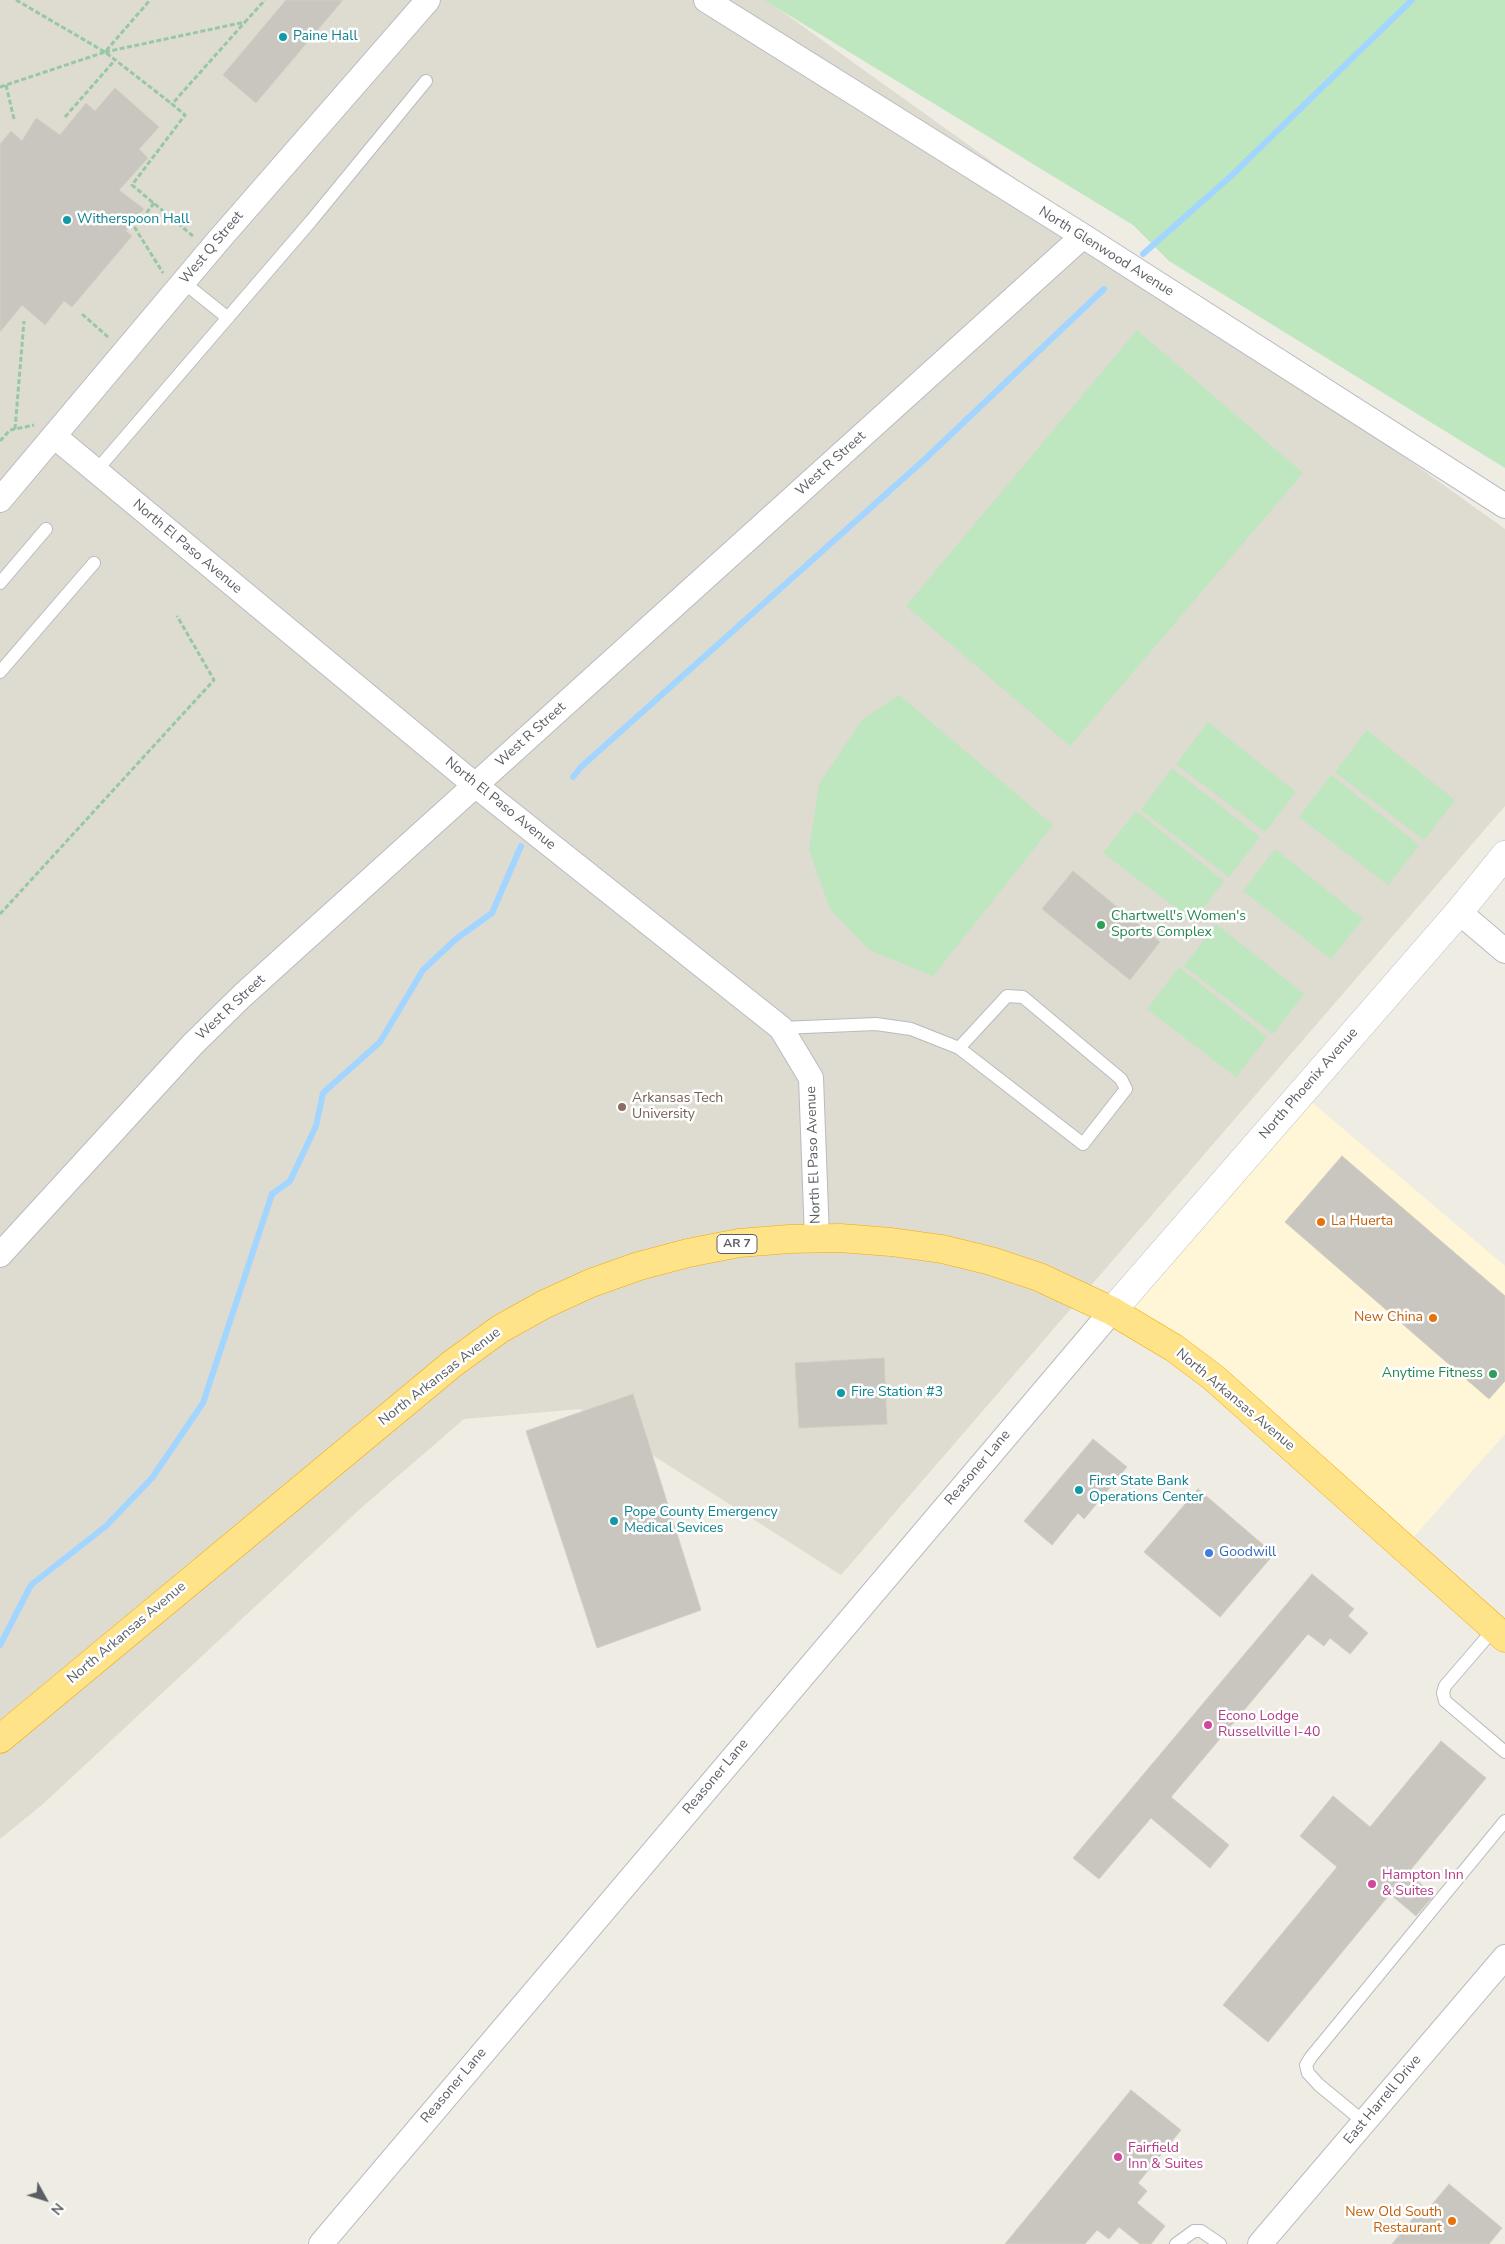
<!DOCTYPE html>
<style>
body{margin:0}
#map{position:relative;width:1505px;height:2244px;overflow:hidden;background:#eeece3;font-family:"Nunito Sans",sans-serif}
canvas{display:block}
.north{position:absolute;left:20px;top:2174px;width:50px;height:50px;-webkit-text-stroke:4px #fff;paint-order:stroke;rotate:129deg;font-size:14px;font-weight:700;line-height:20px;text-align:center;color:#5b5f64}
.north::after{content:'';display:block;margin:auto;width:18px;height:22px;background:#5b5f64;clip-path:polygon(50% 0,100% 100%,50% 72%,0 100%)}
</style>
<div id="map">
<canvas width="1505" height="2244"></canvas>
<div class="north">N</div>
</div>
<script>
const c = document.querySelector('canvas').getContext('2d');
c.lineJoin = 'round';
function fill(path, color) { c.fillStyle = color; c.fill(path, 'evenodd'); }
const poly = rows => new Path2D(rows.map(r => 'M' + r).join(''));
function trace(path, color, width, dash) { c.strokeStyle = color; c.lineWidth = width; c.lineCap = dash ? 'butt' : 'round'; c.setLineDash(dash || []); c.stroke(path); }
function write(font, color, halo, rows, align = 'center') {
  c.font = font + ' "Nunito Sans",sans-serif'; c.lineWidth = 5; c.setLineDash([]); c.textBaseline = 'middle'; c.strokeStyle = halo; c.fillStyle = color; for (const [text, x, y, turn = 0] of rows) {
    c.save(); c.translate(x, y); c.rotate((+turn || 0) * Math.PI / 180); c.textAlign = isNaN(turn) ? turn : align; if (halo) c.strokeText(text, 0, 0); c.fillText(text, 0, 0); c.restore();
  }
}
fill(poly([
 [1301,1093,1505,1266,1505,1434,1404,1548,1112,1311]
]), '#fff6d8');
fill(poly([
 [0,0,766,0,1505,529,1505,806,841,1575,580,1409,464,1419,361,1508,43,1804,0,1839]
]), '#dedbd1');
fill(poly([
 [764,0,1505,0,1505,468,1169,261,1133,225],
 [1137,330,1303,473,1070,746,906,606],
 [899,695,1053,825,933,976,869,950,830,909,809,850,819,784,862,720],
 [1208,722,1296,792,1265,832,1176,764],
 [1367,730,1455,800,1424,840,1335,772],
 [1172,768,1260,837,1229,877,1141,810],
 [1331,775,1419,845,1388,885,1299,817],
 [1136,811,1224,881,1193,921,1103,853],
 [1275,849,1363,919,1331,959,1243,891],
 [1216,924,1304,994,1273,1034,1184,966],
 [1179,967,1267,1037,1236,1077,1147,1009]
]), '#bee7bf');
trace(poly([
 [1143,254,1231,176,1412,0],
 [573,777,581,767,924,460,1104,289],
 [0,1645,31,1585,106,1526,152,1478,203,1403,272,1194,290,1181,316,1126,323,1093,380,1042,423,970,456,939,492,913,521,846]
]), '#a2d5ff', 6);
const building = poly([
 [286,0,343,0,256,103,223,75,286,0],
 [115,88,159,127,139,149,148,158,119,190,144,209,126,231,132,236,72,307,64,301,45,325,22,305,0,332,0,144,11,131,22,141,36,118,60,135,86,103,95,111,115,88],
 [1073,871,1160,942,1130,980,1042,909,1073,871],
 [1342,1156,1505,1296,1505,1381,1489,1399,1285,1222,1342,1156],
 [884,1358,887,1424,799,1428,795,1363,884,1358],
 [633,1394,701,1610,597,1648,526,1431,633,1394],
 [1093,1439,1127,1467,1084,1519,1078,1513,1052,1545,1024,1521,1093,1439],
 [1198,1489,1274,1554,1220,1617,1144,1552,1198,1489],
 [1312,1574,1354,1609,1348,1616,1368,1633,1350,1654,1330,1638,1324,1646,1308,1634,1171,1797,1229,1845,1210,1868,1151,1818,1099,1879,1073,1858,1312,1574],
 [1441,1741,1486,1778,1408,1873,1434,1895,1416,1916,1390,1894,1268,2042,1223,2005,1337,1867,1300,1836,1333,1796,1370,1827,1441,1741],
 [1131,2090,1181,2130,1138,2183,1147,2191,1137,2203,1165,2226,1151,2244,1140,2244,1119,2227,1109,2239,1097,2230,1085,2244,1005,2244,1131,2090],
 [1449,2184,1502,2228,1489,2244,1392,2244,1420,2210,1425,2213,1449,2184]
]);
fill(building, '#c9c6c0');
trace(building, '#d3cec1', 1);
const lane = poly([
 [183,282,228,318],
 [96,471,311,221,426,81],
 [0,583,46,529],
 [0,672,94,563],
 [781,1028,876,1024,911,1029,959,1048,1083,1144,1126,1089,1121,1079,1023,997,1007,996,959,1048],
 [1494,1629,1445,1686,1443,1693,1445,1701,1505,1752],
 [1364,2122,1319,2085,1308,2073,1306,2065,1311,2057,1505,1821],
 [1176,2244,1194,2231,1201,2231,1220,2244]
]);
const street = poly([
 [706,0,1083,236,1505,506],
 [54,436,475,785,781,1028,811,1078,817,1238],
 [0,500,217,242,428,0],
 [1459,912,1505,951],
 [0,1255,193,1044,243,995,1083,236],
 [321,2244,1112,1311],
 [1260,2244,1505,1957]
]);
const secondary = poly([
 [1112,1311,1459,912,1505,855]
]);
const highway = poly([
 [0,1739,452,1364,500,1329,545,1304,591,1283,639,1266,688,1253,739,1243,789,1239,840,1238,891,1242,942,1249,991,1261,1039,1277,1112,1311,1174,1348,1214,1378,1505,1638]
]);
trace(lane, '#b8bbc0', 14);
trace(street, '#b8bbc0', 26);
trace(secondary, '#b9bcc2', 29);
trace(highway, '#f1aa00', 29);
trace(poly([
 [16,0,105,52,172,104],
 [105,52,245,22,265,0],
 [6,85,14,119],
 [0,87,105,52,150,0],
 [65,117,115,60],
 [154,203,135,228,163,273],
 [193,236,132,185,185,115,172,104,245,22],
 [82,314,108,337],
 [15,429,24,321],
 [0,441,10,430,34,425],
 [0,914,214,680,177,616]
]), '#97c8a6', 3, [5, 2.5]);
trace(lane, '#fff', 12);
trace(street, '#fff', 24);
trace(secondary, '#fff', 28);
trace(highway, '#ffe389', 28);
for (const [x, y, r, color] of [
 [283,37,5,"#0f9aa8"],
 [67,220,5,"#0f9aa8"],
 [1101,925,5,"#2e9e5b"],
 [622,1107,5,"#8d6e63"],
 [1321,1222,5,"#e8710a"],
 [1433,1318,5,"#e8710a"],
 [1493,1374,5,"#2e9e5b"],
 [841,1393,5,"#0f9aa8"],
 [1079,1490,5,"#0f9aa8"],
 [614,1521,5,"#0f9aa8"],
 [1209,1553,5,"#3f7fe0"],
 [1208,1725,5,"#d1479c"],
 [1372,1884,5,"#d1479c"],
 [1118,2157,5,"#d1479c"],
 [1452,2221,5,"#e8710a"]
]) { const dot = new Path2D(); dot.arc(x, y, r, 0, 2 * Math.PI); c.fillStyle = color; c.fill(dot); trace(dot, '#fff', 2); }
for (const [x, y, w] of [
 [737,1244,40]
]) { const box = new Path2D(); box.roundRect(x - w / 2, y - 9.5, w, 19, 4); c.fillStyle = '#fff'; c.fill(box); trace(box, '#5b5f64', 1); }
write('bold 12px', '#5b5f64', null, [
 ["AR 7",737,1244]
]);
write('14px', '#0d838f', '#fff', [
 ["Paine Hall",293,37],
 ["Witherspoon Hall",77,220],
 ["Fire Station #3",851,1393],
 ["First State Bank",1089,1482],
 ["Operations Center",1089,1498],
 ["Pope County Emergency",624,1513],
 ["Medical Sevices",624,1529]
], 'left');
write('14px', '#5b5f64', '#fff', [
 ["West Q Street",212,248,-50],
 ["North Glenwood Avenue",1106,252,32],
 ["West R Street",831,464,-42],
 ["North El Paso Avenue",187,547,40],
 ["West R Street",531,735,-42],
 ["North El Paso Avenue",500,804,39],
 ["West R Street",231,1008,-43],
 ["North Phoenix Avenue",1309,1084,-49],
 ["North El Paso Avenue",814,1155,-92],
 ["North Arkansas Avenue",440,1377,-38],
 ["North Arkansas Avenue",1235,1400,40],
 ["Reasoner Lane",978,1468,-50],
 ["North Arkansas Avenue",127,1633,-40],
 ["Reasoner Lane",716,1777,-50],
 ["Reasoner Lane",454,2086,-50],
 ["East Harrell Drive",1383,2100,-50]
]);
write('14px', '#27864d', '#fff', [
 ["Chartwell's Women's",1111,917],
 ["Sports Complex",1111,933],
 ["Anytime Fitness",1483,1374,"right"]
], 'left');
write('14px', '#785e54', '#fff', [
 ["Arkansas Tech",632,1099],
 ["University",632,1115]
], 'left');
write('14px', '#c56008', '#fff', [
 ["La Huerta",1331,1222,"left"],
 ["New China",1423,1318],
 ["New Old South",1442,2213],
 ["Restaurant",1442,2229]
], 'right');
write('14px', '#366cbe', '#fff', [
 ["Goodwill",1219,1553]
], 'left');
write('14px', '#b23c85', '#fff', [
 ["Econo Lodge",1218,1717],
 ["Russellville I-40",1218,1733],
 ["Hampton Inn",1382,1876],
 ["& Suites",1382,1892],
 ["Fairfield",1128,2149],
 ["Inn & Suites",1128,2165]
], 'left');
</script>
